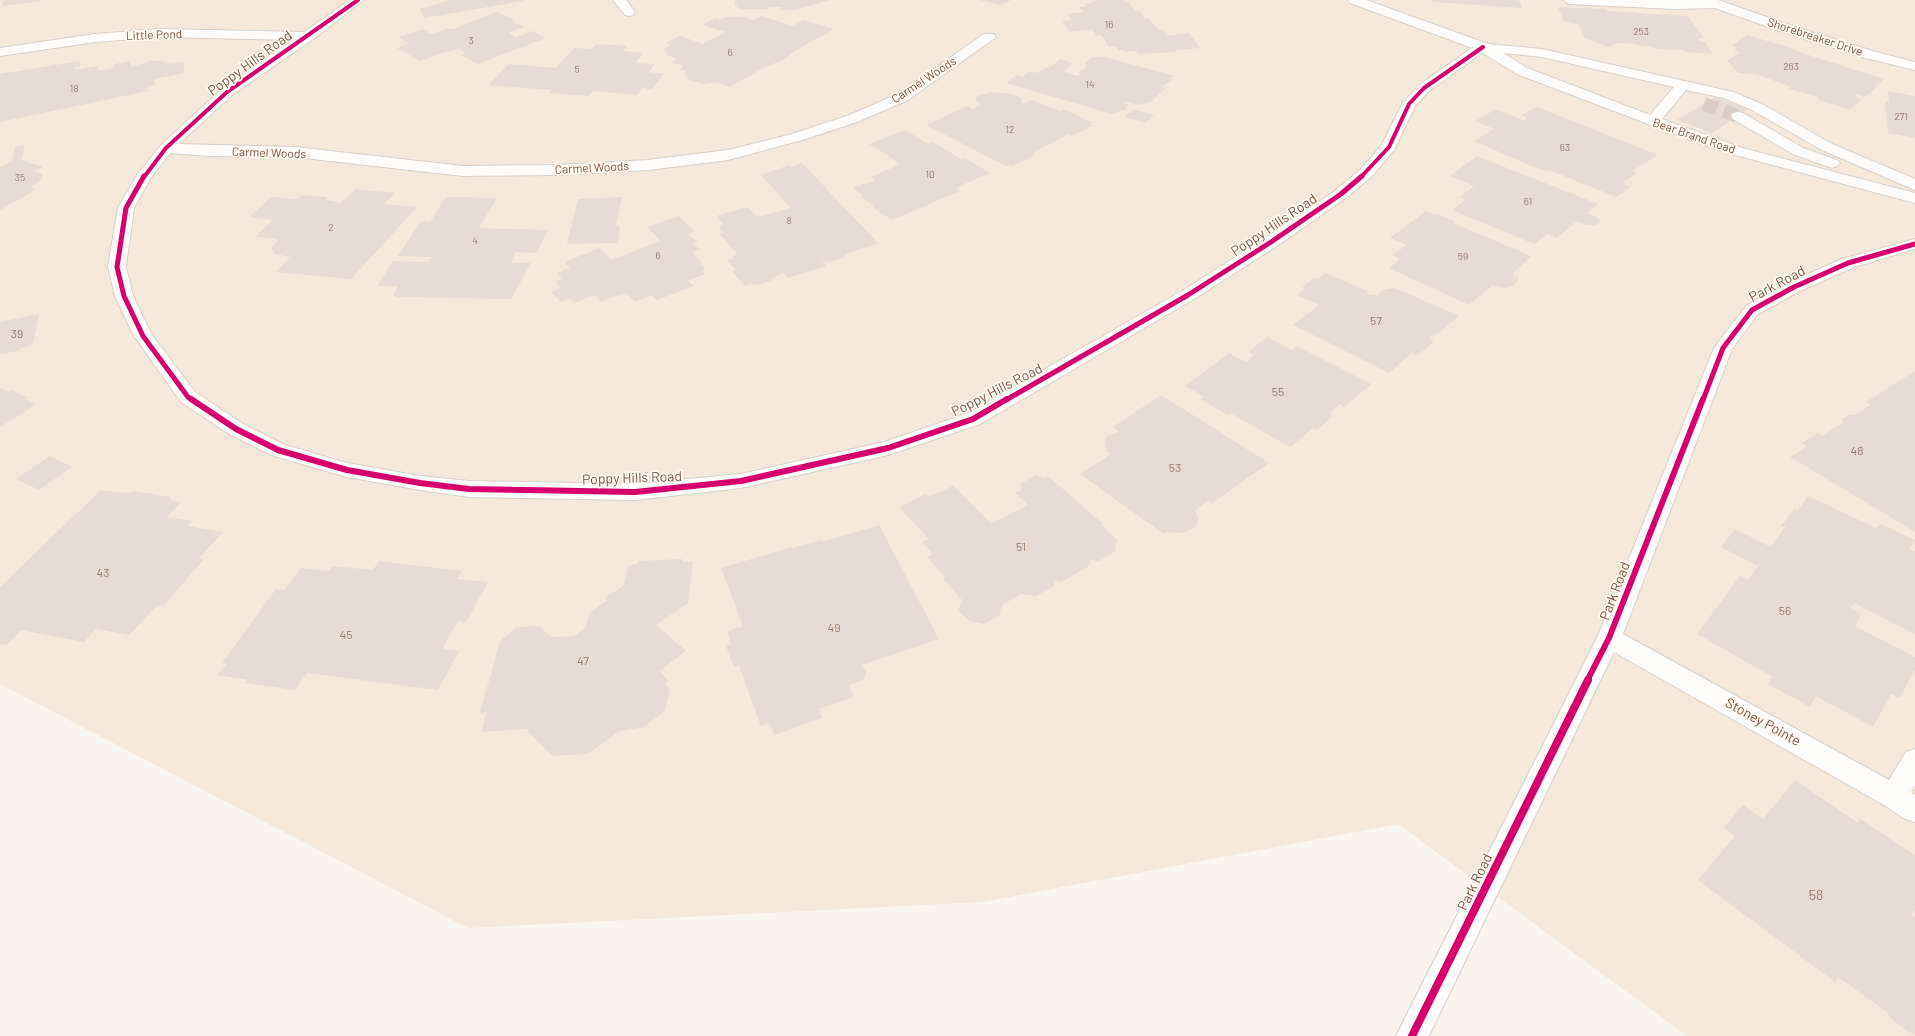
<!DOCTYPE html>
<style>
body{margin:0}
canvas{display:block;background:#f9f4ee}
</style>
<canvas width="1915" height="1036"></canvas>
<script>
const c = document.querySelector('canvas').getContext('2d');
c.lineJoin = 'round';
function fill(path, color) { c.fillStyle = color; c.fill(path, 'evenodd'); }
const poly = rows => new Path2D(rows.map(r => 'M' + r).join(''));
function trace(path, color, width, dash) { c.strokeStyle = color; c.lineWidth = width; c.lineCap = dash ? 'butt' : 'round'; c.setLineDash(dash || []); c.stroke(path); }
function write(font, color, halo, rows, align = 'center') {
  c.font = font + ' Barlow,sans-serif'; c.lineWidth = 3.5; c.setLineDash([]); c.textBaseline = 'middle'; c.strokeStyle = halo; c.fillStyle = color; for (const [text, x, y, turn = 0] of rows) {
    c.save(); c.translate(x, y); c.rotate((+turn || 0) * Math.PI / 180); c.textAlign = isNaN(turn) ? turn : align; if (halo) c.strokeText(text, 0, 0); c.fillText(text, 0, 0); c.restore();
  }
}
fill(poly([
 [0,0,1915,0,1915,1036,1687,1036,1398,824,983,902,468,928,0,684]
]), '#f4e8dc');
fill(poly([
 [5,0,41,0,41,1,2,6],
 [448,0,523,0,523,1,424,18,420,8,440,4,439,3,449,1],
 [735,0,829,0,796,10,780,10,782,7,768,7,767,9,742,9,738,8,734,3,736,1],
 [979,0,1011,0,1001,5],
 [1099,0,1123,0,1126,3,1129,3,1135,10,1142,13,1145,19,1149,19,1157,28,1164,31,1165,36,1189,33,1200,48,1175,50,1176,52,1138,54,1136,51,1125,52,1123,50,1119,51,1115,46,1109,47,1101,35,1097,36,1092,29,1070,32,1062,21,1072,20,1067,14,1083,12,1079,7,1087,6,1085,4,1094,3,1092,1],
 [1431,0,1519,0,1522,8,1432,2],
 [1558,7,1606,9,1607,11,1688,16,1704,38,1698,38,1700,41,1705,42,1713,54,1684,52,1683,50,1655,49,1654,47,1637,45,1636,44,1618,43,1608,47,1585,38,1578,24,1564,21],
 [497,12,516,21,514,22,524,27,508,33,516,37,532,31,546,38,478,64,461,55,466,53,460,49,445,52,420,61,397,48,409,44,398,37,422,29,431,34,446,29,453,29],
 [762,16,792,26,804,20,834,29,795,51,783,60,765,67,730,87,717,82,704,84,688,80,685,74,686,71,679,69,684,66,672,62,678,59,667,55,665,48,671,45,666,43,680,36,703,44,725,32,702,25,715,18,719,20,726,17,743,17,754,20],
 [1747,35,1798,50,1796,51,1884,79,1874,87,1877,87,1865,97,1858,94,1854,97,1862,99,1849,110,1818,99,1819,97,1788,89,1791,87,1756,74,1739,73,1727,61,1741,52,1734,50,1737,48,1731,46],
 [597,44,627,46,623,51,643,53,635,63,655,64,649,72,664,74,652,89,642,88,637,95,594,91,589,96,549,93,552,90,489,85,509,64,556,68,574,48,593,49],
 [1092,57,1105,57,1174,76,1171,78,1172,80,1161,87,1166,88,1152,101,1139,105,1126,102,1124,103,1128,104,1126,109,1112,114,1006,83,1017,75,1023,77,1030,71,1037,73,1046,67,1049,68,1060,59,1073,63,1063,72,1078,76,1081,74,1078,73,1087,66,1085,63],
 [80,61,80,66,75,67,75,70,98,66,99,71,115,68,115,64,130,61,131,67,150,61,163,61,168,64,183,62,185,73,154,79,155,85,147,86,148,91,0,122,0,74],
 [1888,91,1915,96,1915,138,1888,133,1885,101,1889,102],
 [991,92,1012,94,1022,98,1021,102,1024,104,1032,100,1060,111,1064,109,1093,123,1089,124,1092,126,1072,136,1069,134,1032,153,1035,155,1012,166,1009,165,1006,166,926,125,967,106,973,109,982,105,976,101,977,96],
 [1715,97,1748,109,1712,133,1677,120],
 [1537,107,1658,155,1632,171,1637,173,1622,183,1631,187,1616,197,1549,170,1547,171,1529,165,1474,141,1494,129,1475,121,1496,109,1523,120,1527,118,1521,115],
 [1134,109,1154,115,1145,123,1124,117],
 [905,130,928,144,933,142,961,159,965,158,990,173,955,188,960,191,892,220,872,207,874,206,861,197,864,196,853,188,875,180,870,177,901,164,869,144],
 [25,145,21,160,43,167,33,172,43,174,39,182,30,187,37,189,0,210,0,167,12,161,15,147],
 [1477,156,1598,204,1587,213,1596,217,1600,221,1595,225,1587,225,1577,221,1557,238,1547,234,1534,244,1452,210,1466,200,1459,197,1474,186,1450,176],
 [802,163,878,243,845,254,844,258,830,262,822,261,826,266,787,278,784,273,773,277,771,281,758,285,752,284,745,286,732,271,736,270,727,260,734,258,732,256,737,254,720,234,724,233,719,227,724,225,716,216,748,207,758,217,791,208,761,175,789,165,791,167],
 [355,189,395,193,384,204,417,207,351,279,275,272,290,257,275,254,271,248,279,239,255,237,273,220,249,217,271,197,297,199,302,195,328,197,326,200,341,203],
 [446,197,497,198,479,228,548,230,536,253,516,252,511,263,531,263,511,299,397,297,393,295,399,286,377,286,393,261,428,262,431,257,398,256,421,221,430,222],
 [622,197,616,226,620,226,617,243,567,244,578,199],
 [1426,211,1436,215,1437,214,1454,221,1453,223,1531,256,1513,273,1515,274,1513,275,1519,278,1515,284,1506,288,1493,285,1469,305,1389,268,1400,259,1392,255,1407,245,1390,238],
 [678,216,695,231,688,234,697,242,693,244,700,249,692,252,702,263,700,264,705,269,701,271,705,274,688,281,694,286,657,300,652,295,635,302,626,292,601,302,595,295,574,303,570,298,561,302,551,292,561,288,555,281,562,279,557,273,570,268,564,262,600,248,611,260,661,241,647,227],
 [1326,273,1367,291,1368,295,1378,295,1383,290,1395,288,1459,316,1438,334,1435,333,1429,338,1434,341,1417,356,1411,353,1389,373,1293,325,1319,305,1297,295,1305,288,1302,287,1314,278,1318,279],
 [39,314,33,345,21,348,20,351,0,354,0,322],
 [1267,337,1292,350,1297,346,1371,384,1344,407,1340,404,1329,414,1333,416,1317,430,1313,428,1290,447,1230,413,1228,415,1201,400,1204,397,1185,386,1229,353,1246,362,1254,355,1248,352],
 [1915,371,1915,532,1790,457,1807,446,1802,443,1818,433,1822,436,1844,422,1842,419,1849,415,1854,415,1871,405,1866,402],
 [0,388,8,392,11,390,29,398,26,399,37,404,0,427],
 [1161,395,1269,463,1212,503,1208,501,1195,510,1198,516,1198,522,1195,527,1183,533,1166,532,1164,534,1080,474,1111,454,1106,450,1105,440,1108,436,1120,432,1113,427],
 [50,456,72,467,39,490,16,479],
 [1036,475,1045,478,1048,476,1103,524,1101,525,1118,541,1115,543,1116,551,1099,561,1091,560,1089,566,1061,582,1054,580,1054,586,1036,596,1021,594,1002,605,999,616,984,624,969,621,958,610,962,600,943,579,945,577,927,557,933,554,922,542,929,539,899,507,926,494,928,497,953,486,991,524,1028,505,1015,493,1021,490,1020,484],
 [101,490,124,493,125,492,132,493,134,491,171,497,170,499,180,503,167,517,192,521,187,526,223,532,199,558,204,559,163,606,157,605,129,635,96,629,84,642,21,630,6,645,0,644,0,587],
 [1808,496,1876,528,1880,524,1915,540,1910,549,1915,551,1915,634,1854,603,1850,608,1861,614,1855,626,1915,657,1915,670,1899,698,1891,694,1873,727,1816,696,1810,707,1768,684,1773,677,1697,634,1740,576,1748,580,1758,566,1721,547,1735,529,1771,547,1785,527,1781,526,1794,509,1798,510],
 [879,525,939,639,862,665,866,672,865,678,861,681,849,685,854,697,819,709,822,718,774,735,770,723,761,726,739,666,734,667,726,646,731,644,727,631,743,626,721,568,792,547,792,548,821,540,822,542],
 [682,559,682,562,693,562,688,603,656,625,686,651,659,671,669,681,665,684,670,689,665,711,644,727,620,731,587,754,553,756,526,729,481,732,487,712,480,713,500,641,517,627,539,626,551,637,574,636,586,628,589,613,608,600,605,598,624,585,628,565,638,564,638,561],
 [379,561,462,571,457,579,488,582,466,622,458,621,442,649,459,651,438,690,307,673,295,690,245,683,248,680,217,675,227,663,222,663,276,589,284,590,301,568,329,571,333,566,373,570],
 [1795,780,1858,823,1860,819,1915,855,1915,909,1911,915,1915,917,1915,1034,1910,1033,1890,1018,1888,1013,1838,977,1835,982,1698,880,1735,836,1724,828,1743,805,1763,819]
]), '#e6dcd5');
trace(poly([
 [1704,104,1738,116]
]), '#dacdc5', 14, [14, 7]);
const street = poly([
 [350,0,364,0,313,39,232,95,179,144,295,147,463,166,557,165,648,160,728,150,792,134,847,116,898,94,984,34,994,34,996,37,908,100,857,122,802,140,728,160,648,170,557,175,463,176,295,157,210,156,170,153,150,179,134,208,126,267,133,296,152,335,195,392,243,424,285,445,347,463,420,476,469,481,635,484,741,474,884,442,966,414,1182,291,1265,238,1335,191,1361,169,1382,145,1402,104,1419,85,1478,44,1483,43,1488,44,1490,47,1429,91,1415,106,1394,150,1373,175,1347,197,1277,246,1194,299,980,424,888,455,741,488,635,500,469,497,420,490,347,477,271,455,229,434,181,402,134,336,115,296,108,267,118,208,137,175,161,145,222,89,293,40,159,37,95,42,0,56,0,48,95,34,159,29,304,32,350,0],
 [613,0,626,0,635,12,633,15,629,16,625,15,613,0],
 [1563,0,1718,0,1798,28,1876,52,1915,62,1915,70,1866,58,1788,34,1715,8,1675,9,1569,4,1563,0],
 [1915,239,1915,249,1854,267,1800,291,1758,314,1732,349,1623,634,1889,780,1906,752,1915,749,1915,785,1911,792,1915,795,1915,822,1905,819,1884,805,1614,652,1429,1036,1396,1036,1597,638,1714,348,1746,306,1788,283,1842,259,1915,239]
]);
const secondary = poly([
 [1348,0,1366,0,1488,44,1542,49,1733,92,1762,104,1832,144,1915,179,1915,190,1822,150,1752,110,1724,98,1686,90,1662,119,1742,148,1915,193,1915,203,1732,154,1693,141,1517,74,1478,50,1350,3,1348,0],
 [1503,53,1542,57,1674,87,1650,115,1527,68,1503,53],
 [1738,112,1743,113,1803,148,1837,160,1840,163,1837,166,1832,168,1793,154,1733,119,1731,116,1733,113,1738,112]
]);
trace(street, '#d9d0ca', 2);
trace(secondary, '#dad1cb', 2);
fill(street, '#fefdfc');
fill(secondary, '#fefdfc');
trace(poly([
 [144,177,166,148,227,92,358,0],
 [1361,177,1389,147,1409,104,1424,88,1483,47]
]), '#d6006c', 4);
trace(poly([
 [144,176,126,208,117,267,124,296,143,336,188,397,193,400],
 [1006,400,1188,295,1271,242,1341,194,1362,176],
 [1703,400,1723,348,1752,310,1794,287,1848,263,1915,244]
]), '#d6006c', 5);
trace(poly([
 [191,399,236,429,278,450,347,470,420,483,469,489,635,492,741,481,888,448,973,419,1007,399],
 [1587,681,1609,638,1703,399]
]), '#d6006c', 6);
trace(poly([
 [1412,1036,1588,680]
]), '#d6006c', 8);
write('10px', '#997b6e', null, [
 ["16",1109,25],
 ["253",1641,32],
 ["3",471,41],
 ["6",730,53],
 ["263",1791,67],
 ["5",577,70],
 ["14",1090,85],
 ["18",74,89],
 ["271",1901,117],
 ["12",1010,130],
 ["63",1565,148],
 ["10",930,175],
 ["35",20,178],
 ["61",1528,202],
 ["8",789,221],
 ["2",331,228],
 ["4",475,241],
 ["6",658,256],
 ["59",1463,257]
]);
write('12px', '#7d5849', '#fff9f1', [
 ["Little Pond",154,35,-2],
 ["Shorebreaker Drive",1815,37,18],
 ["Carmel Woods",924,80,-33],
 ["Bear Brand Road",1694,136,19],
 ["Carmel Woods",269,153,2],
 ["Carmel Woods",592,168,-3]
]);
write('12px', '#997b6e', null, [
 ["57",1376,321],
 ["39",17,334],
 ["55",1278,392],
 ["48",1857,451],
 ["53",1175,468],
 ["51",1021,547],
 ["43",103,573],
 ["56",1785,611],
 ["49",834,628],
 ["45",346,635],
 ["47",583,661]
]);
write('14px', '#7d5849', '#fff9f1', [
 ["Poppy Hills Road",250,63,-36],
 ["Poppy Hills Road",1274,225,-34],
 ["Park Road",1777,284,-28],
 ["Poppy Hills Road",997,390,-27],
 ["Poppy Hills Road",632,478,-2],
 ["Park Road",1615,591,-69],
 ["Stoney Pointe",1763,722,29],
 ["Park Road",1475,882,-64]
]);
write('14px', '#997b6e', null, [
 ["58",1816,895]
]);
</script>
